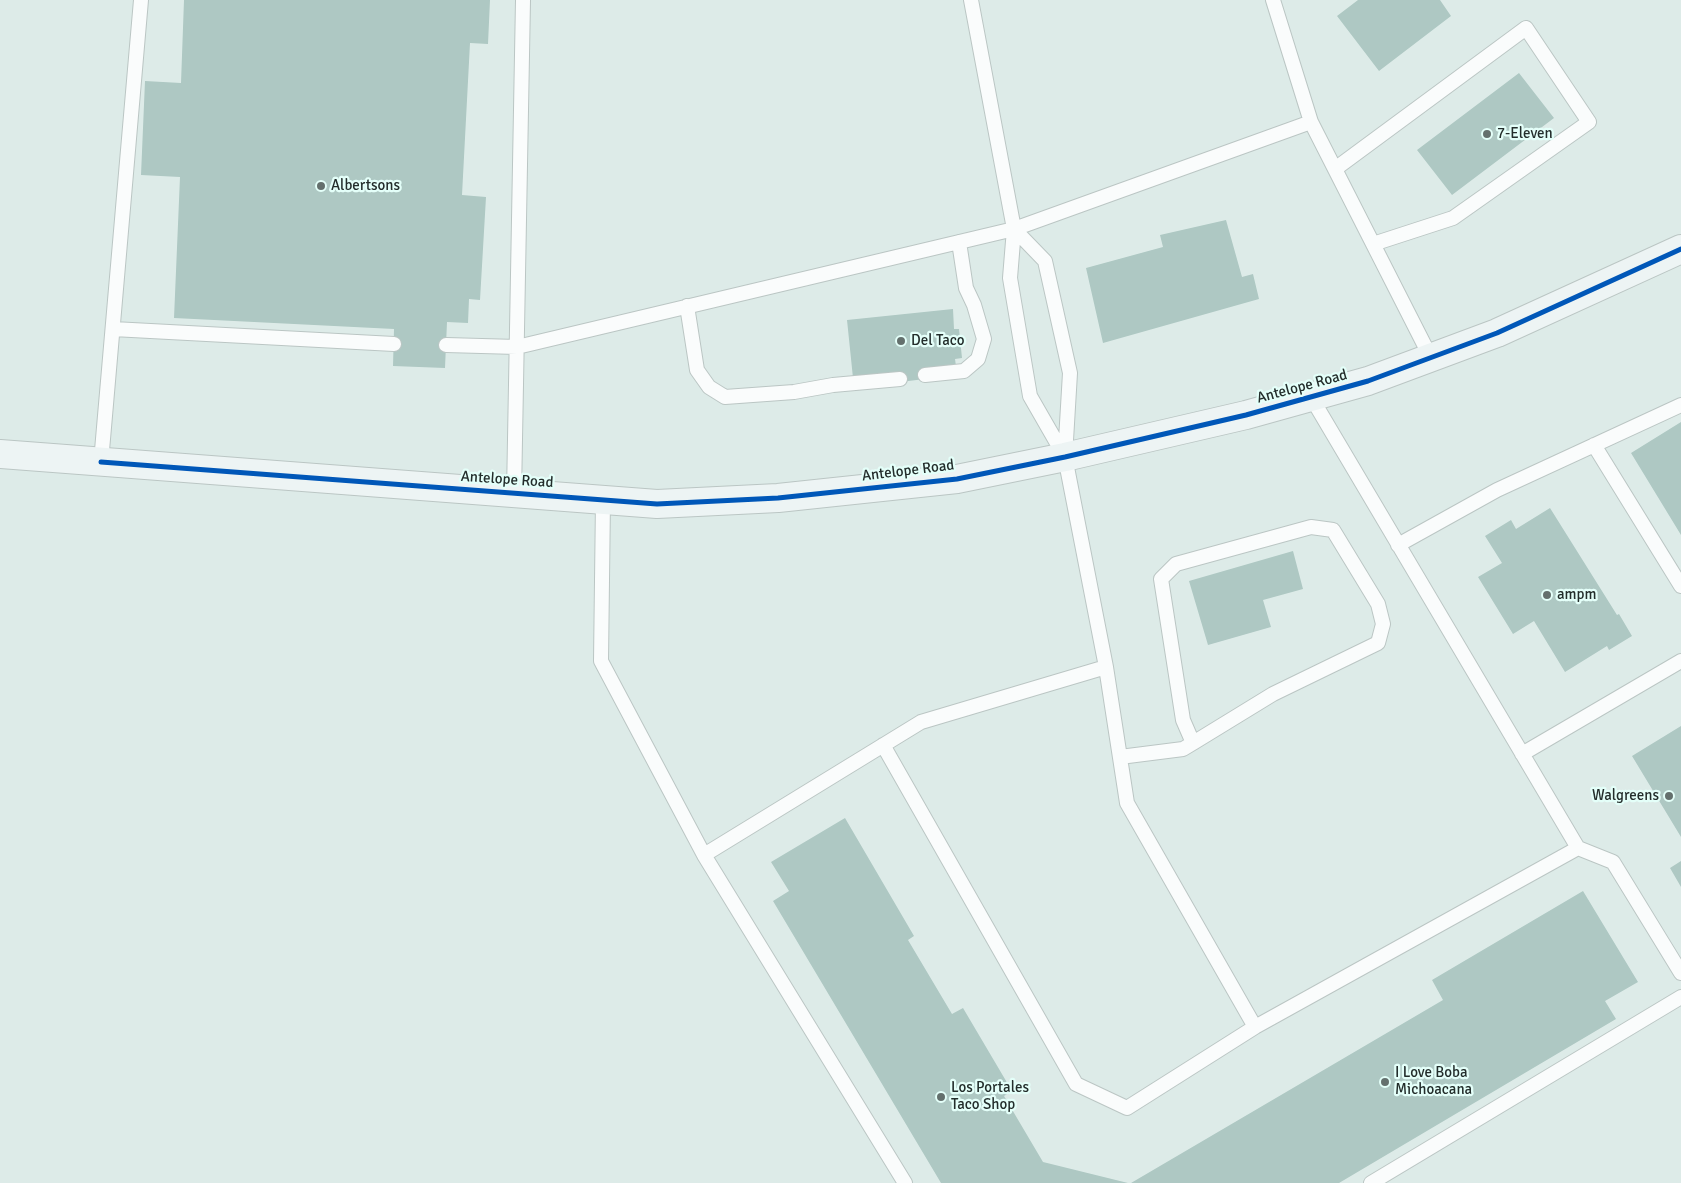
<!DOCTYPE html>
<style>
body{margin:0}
canvas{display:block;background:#ddebe8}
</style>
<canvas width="1681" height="1183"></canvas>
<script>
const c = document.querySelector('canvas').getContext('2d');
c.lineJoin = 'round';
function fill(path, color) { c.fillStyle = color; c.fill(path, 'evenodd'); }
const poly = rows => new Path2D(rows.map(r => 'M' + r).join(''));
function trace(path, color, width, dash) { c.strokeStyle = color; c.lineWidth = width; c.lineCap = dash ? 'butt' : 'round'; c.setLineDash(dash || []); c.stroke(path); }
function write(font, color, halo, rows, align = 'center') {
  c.font = font + ' Signika,sans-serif'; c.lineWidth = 4.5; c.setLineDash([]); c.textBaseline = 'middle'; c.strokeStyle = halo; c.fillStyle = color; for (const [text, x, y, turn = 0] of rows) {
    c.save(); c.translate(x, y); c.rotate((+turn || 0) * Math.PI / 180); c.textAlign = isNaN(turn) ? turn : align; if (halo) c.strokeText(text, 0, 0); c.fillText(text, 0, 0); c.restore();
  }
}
fill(poly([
 [184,0,490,0,488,44,470,43,462,195,486,197,480,300,469,299,468,323,447,322,445,368,393,366,394,329,174,318,180,177,141,175,145,81,181,83],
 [1358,0,1440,0,1451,16,1379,71,1337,16],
 [1519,73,1554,118,1452,195,1417,150],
 [1226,220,1242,277,1253,274,1259,299,1103,343,1086,268,1163,247,1160,235],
 [953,309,954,329,959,329,962,358,955,359,956,366,925,379,900,382,853,378,847,320],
 [1681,422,1681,535,1631,453],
 [1550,508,1617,615,1619,614,1632,636,1609,650,1607,646,1565,672,1534,621,1513,634,1478,577,1502,563,1485,536,1511,520,1516,529],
 [1293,551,1303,589,1263,600,1271,627,1208,645,1189,581],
 [1681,726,1681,837,1632,756],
 [845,818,914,936,908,940,952,1014,963,1008,1012,1091,1004,1096,1043,1162,1128,1183,941,1183,773,901,789,891,771,862],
 [1681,861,1681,887,1670,868],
 [1583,891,1638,982,1605,1001,1616,1019,1339,1183,1131,1183,1443,1000,1432,980]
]), '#aec8c3');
const lane = poly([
 [971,0,1014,229,1010,278,1030,396,1065,457],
 [1273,0,1311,122,1431,358],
 [1335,169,1526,28,1589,122,1453,218,1373,244],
 [1014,229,1045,261,1070,373,1065,457,1106,667,1127,803,1255,1027,1578,848,1311,397],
 [687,306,697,370,709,387,725,397,794,392,833,385,900,379],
 [113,329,394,344],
 [446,345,517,347,1014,229,1311,122],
 [925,375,964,371,978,359,984,339,974,305,966,288,959,242],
 [1594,445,1681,586],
 [101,462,141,0],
 [514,494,523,0],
 [603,500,601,661,704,855],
 [1398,545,1497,490,1681,405],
 [883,745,1076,1084,1127,1108,1255,1027],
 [1522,754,1681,661],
 [1120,757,1183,749,1193,743,1273,694,1378,643,1383,624,1378,604,1333,530,1311,527,1176,564,1161,579,1183,720,1193,743],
 [1578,848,1613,862,1681,973],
 [905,1183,704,855,921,722,1106,667],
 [1371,1183,1681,997]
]);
const secondary = poly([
 [0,454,657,504,778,498,957,479,1065,457,1246,415,1368,381,1497,333,1681,249]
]);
trace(lane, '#bbc6c4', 16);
trace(secondary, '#bbc6c4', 30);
trace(lane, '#fafcfc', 14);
trace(secondary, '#edf4f4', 28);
trace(poly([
 [101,462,657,504,778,498,957,479,1065,457,1246,415,1368,381,1497,333,1681,249]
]), '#0057b8', 5);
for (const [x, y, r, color] of [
 [1487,134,5,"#64706d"],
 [321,186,5,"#64706d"],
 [901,341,5,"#64706d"],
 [1547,595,5,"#64706d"],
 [1669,796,5,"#64706d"],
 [1385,1082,5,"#64706d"],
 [941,1097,5,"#64706d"]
]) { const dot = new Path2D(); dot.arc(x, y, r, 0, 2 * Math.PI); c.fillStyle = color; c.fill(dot); trace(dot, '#e4fff9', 2); }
write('15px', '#232d2b', '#e4fff9', [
 ["7-Eleven",1497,134],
 ["Albertsons",331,186],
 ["Del Taco",911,341],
 ["ampm",1557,595],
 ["Walgreens",1659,796,"right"],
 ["I Love Boba",1395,1073],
 ["Michoacana",1395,1090],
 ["Los Portales",951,1088],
 ["Taco Shop",951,1105]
], 'left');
write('15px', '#232d2b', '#e4fff9', [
 ["Antelope Road",1302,387,-15],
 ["Antelope Road",908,471,-7],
 ["Antelope Road",507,480,4]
]);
</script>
